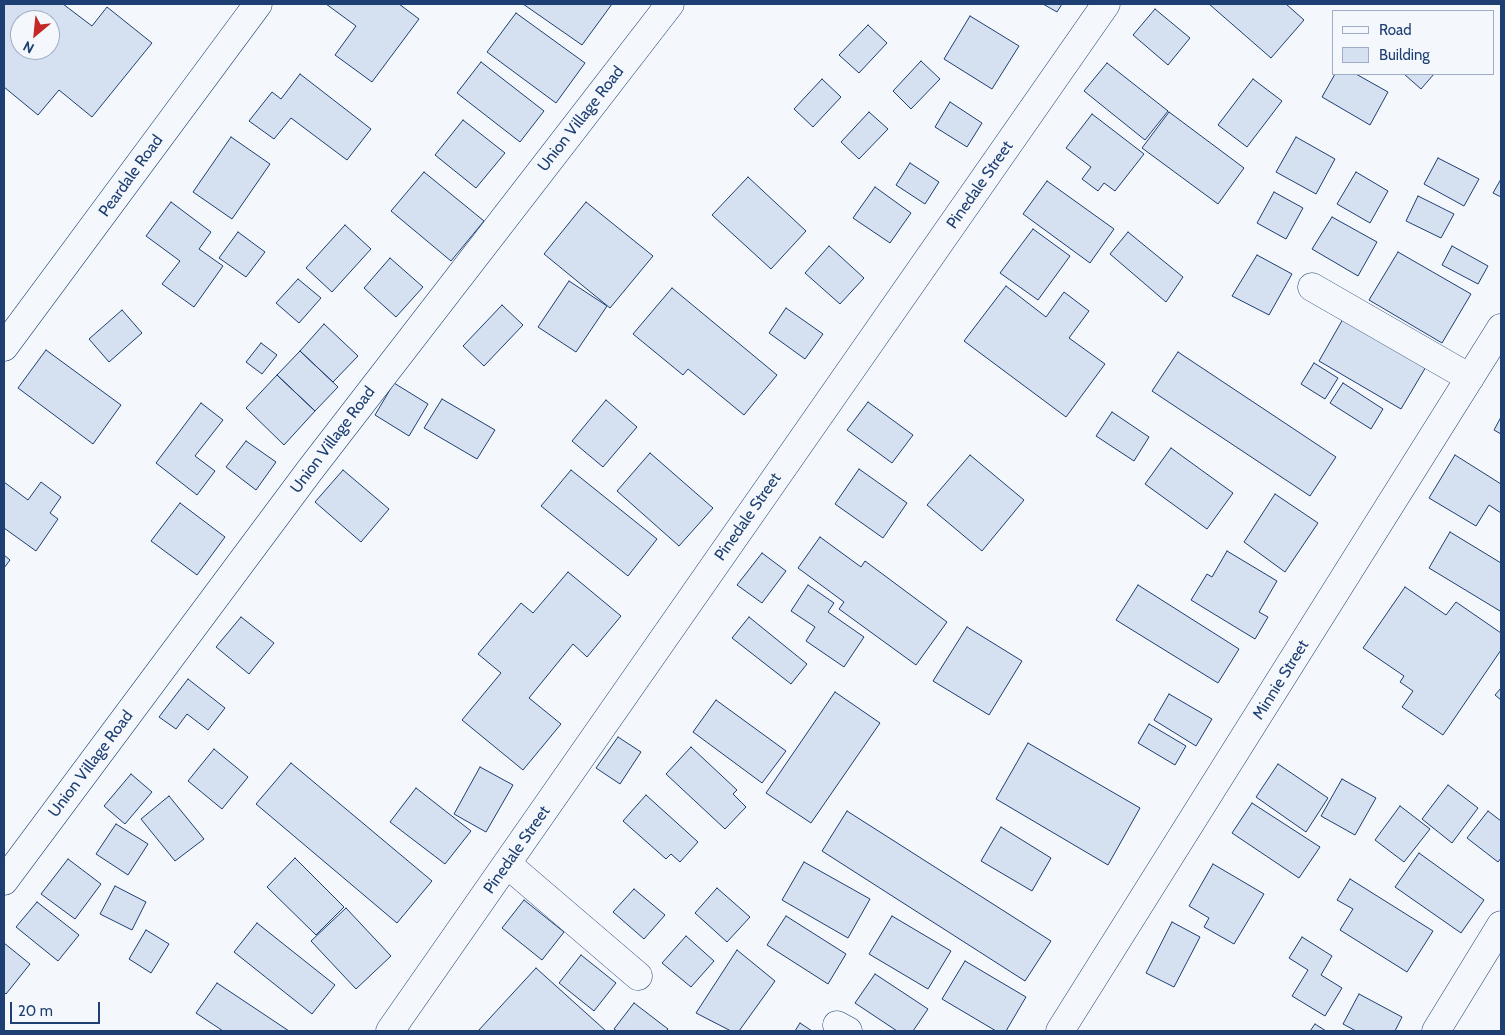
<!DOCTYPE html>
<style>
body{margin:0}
#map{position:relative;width:1505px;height:1035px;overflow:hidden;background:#f4f7fb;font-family:Cabin,sans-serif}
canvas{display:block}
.frame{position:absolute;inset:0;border:5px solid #1d3f73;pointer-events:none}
.legend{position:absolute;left:1332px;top:10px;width:162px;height:65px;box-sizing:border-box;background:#f4f7fb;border:1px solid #9eadc5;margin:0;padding:6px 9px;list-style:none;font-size:15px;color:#1d3f73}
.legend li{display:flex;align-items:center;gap:10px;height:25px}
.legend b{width:25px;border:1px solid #9eadc5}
.north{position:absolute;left:10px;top:10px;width:50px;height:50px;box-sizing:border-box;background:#f4f7fb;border:1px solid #9eadc5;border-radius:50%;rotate:208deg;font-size:14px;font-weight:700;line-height:20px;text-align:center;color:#1d3f73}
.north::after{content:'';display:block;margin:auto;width:18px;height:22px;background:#c62828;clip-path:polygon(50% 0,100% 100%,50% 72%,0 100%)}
.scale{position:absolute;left:10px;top:1002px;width:90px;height:22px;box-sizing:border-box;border:2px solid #1d3f73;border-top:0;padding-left:6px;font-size:15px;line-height:18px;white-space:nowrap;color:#1d3f73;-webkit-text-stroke:4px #f4f7fb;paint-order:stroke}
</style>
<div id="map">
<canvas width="1505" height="1035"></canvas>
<div class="frame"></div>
<ul class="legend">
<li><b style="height:6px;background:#f4f7fb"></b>Road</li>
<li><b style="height:14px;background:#d5e0f0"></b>Building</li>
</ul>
<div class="north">N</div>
<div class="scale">20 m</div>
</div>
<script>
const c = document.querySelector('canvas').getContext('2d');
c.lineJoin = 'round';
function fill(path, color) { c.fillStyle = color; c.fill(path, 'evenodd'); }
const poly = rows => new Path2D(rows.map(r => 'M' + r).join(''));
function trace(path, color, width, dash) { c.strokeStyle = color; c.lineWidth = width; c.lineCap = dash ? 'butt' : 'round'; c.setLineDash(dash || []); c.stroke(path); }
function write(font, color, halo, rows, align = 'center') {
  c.font = font + ' Cabin,sans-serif'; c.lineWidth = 4; c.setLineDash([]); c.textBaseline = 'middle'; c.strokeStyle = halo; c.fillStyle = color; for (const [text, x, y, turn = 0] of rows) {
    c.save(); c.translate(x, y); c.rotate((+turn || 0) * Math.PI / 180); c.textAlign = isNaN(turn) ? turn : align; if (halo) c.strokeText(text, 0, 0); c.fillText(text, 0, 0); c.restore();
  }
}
const building = poly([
 [4,4,63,4,92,26,107,7,152,43,92,117,59,90,38,115,4,87,4,4],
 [20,20,50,20,50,50,20,50,20,20],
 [326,4,399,4,419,19,372,82,335,55,356,26,326,4],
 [523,4,612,4,582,45,523,4],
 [1043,4,1062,4,1057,12,1043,4],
 [1209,4,1286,4,1304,20,1271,58,1209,4],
 [1155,9,1190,38,1168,65,1133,35,1155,9],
 [516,13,585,63,556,103,487,52,516,13],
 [970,16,1019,46,992,89,944,59,970,16],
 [868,25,887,43,859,73,839,55,868,25],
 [921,61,940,79,911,109,893,91,921,61],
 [481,62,544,111,520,142,457,93,481,62],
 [1107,63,1168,111,1145,140,1084,91,1107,63],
 [300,74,371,129,347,160,291,118,274,139,249,121,272,92,281,99,300,74],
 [1335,74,1356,74,1388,92,1370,125,1322,97,1335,74],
 [1404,74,1434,74,1421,89,1404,74],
 [822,79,841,97,813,127,794,109,822,79],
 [1253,79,1282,101,1247,147,1218,125,1253,79],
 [950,102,982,123,967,147,935,127,950,102],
 [869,112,888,129,859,159,841,142,869,112],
 [1169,112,1244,168,1218,204,1142,148,1169,112],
 [1092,114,1144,154,1115,191,1104,183,1098,191,1082,179,1091,167,1066,148,1092,114],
 [463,120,505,153,476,188,435,155,463,120],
 [231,137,270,164,232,219,193,192,231,137],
 [1296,137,1335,159,1316,194,1276,172,1296,137],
 [1438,158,1479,179,1464,206,1424,184,1438,158],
 [910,163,939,182,925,204,896,185,910,163],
 [424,172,484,221,451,261,391,211,424,172],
 [1356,172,1388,191,1370,223,1337,204,1356,172],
 [748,177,806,231,771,269,712,215,748,177],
 [1501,179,1501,197,1493,193,1501,179],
 [1047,181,1114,229,1090,263,1023,214,1047,181],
 [875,187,911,213,890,243,853,218,875,187],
 [1274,192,1303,208,1286,239,1257,223,1274,192],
 [1418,196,1454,214,1441,238,1406,221,1418,196],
 [171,202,211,232,199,249,223,266,194,307,162,284,180,261,146,236,171,202],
 [586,202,653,256,610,308,544,254,586,202],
 [1332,217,1377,242,1358,276,1312,249,1332,217],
 [345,225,371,249,332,292,306,268,345,225],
 [1033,229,1070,256,1038,300,1000,273,1033,229],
 [238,232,265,252,246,277,219,258,238,232],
 [1128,232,1183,277,1166,302,1110,254,1128,232],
 [829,246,864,278,840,304,805,273,829,246],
 [1452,246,1488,266,1478,284,1442,265,1452,246],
 [1398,252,1471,294,1442,343,1369,300,1398,252],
 [1257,255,1292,274,1269,315,1232,296,1257,255],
 [390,258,423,287,396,317,364,288,390,258],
 [298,279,321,298,299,323,276,303,298,279],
 [569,281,607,306,576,352,538,327,569,281],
 [1006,286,1046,317,1064,292,1089,311,1069,338,1105,364,1066,417,964,341,1006,286],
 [672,288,777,375,744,415,688,369,683,375,633,334,672,288],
 [502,305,523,325,484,366,463,346,502,305],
 [786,308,823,334,805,359,769,333,786,308],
 [122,310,142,333,109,362,89,339,122,310],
 [1347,312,1430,360,1401,409,1319,361,1347,312],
 [324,324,358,356,333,382,300,351,324,324],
 [261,343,277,355,262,374,246,362,261,343],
 [46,350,121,405,93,444,18,388,46,350],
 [300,351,338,387,315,411,277,375,300,351],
 [1178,352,1336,457,1310,496,1152,391,1178,352],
 [1314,363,1338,378,1325,399,1301,384,1314,363],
 [277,375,315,411,284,445,246,408,277,375],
 [394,383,428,404,409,436,375,415,394,383],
 [1343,383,1383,409,1371,429,1330,403,1343,383],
 [442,399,495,430,477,459,424,428,442,399],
 [606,400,637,427,603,467,572,441,606,400],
 [868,402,913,435,892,463,847,430,868,402],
 [201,403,223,420,195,456,215,471,197,495,156,463,201,403],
 [1112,412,1149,437,1134,461,1096,436,1112,412],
 [1501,417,1501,434,1494,430,1501,417],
 [246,441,276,462,256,490,226,467,246,441],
 [1171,448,1233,493,1207,529,1145,484,1171,448],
 [650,453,713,508,679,546,617,491,650,453],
 [970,455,1024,500,982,551,927,505,970,455],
 [1455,455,1501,484,1501,513,1489,505,1476,526,1429,498,1455,455],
 [859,469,907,503,883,538,835,504,859,469],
 [343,470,389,509,361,542,315,502,343,470],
 [571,470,657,539,628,576,541,506,571,470],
 [4,482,28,500,41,482,61,497,50,513,58,519,36,551,4,528,4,482],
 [1275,494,1318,523,1285,572,1244,542,1275,494],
 [180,503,225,537,197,575,151,541,180,503],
 [1450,532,1501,563,1501,609,1500,611,1429,568,1450,532],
 [820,537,861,567,865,561,947,622,916,665,839,609,844,602,798,568,820,537],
 [1227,551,1277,581,1259,612,1268,617,1255,639,1191,600,1207,574,1212,577,1227,551],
 [762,553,786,571,762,603,737,585,762,553],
 [4,555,10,560,4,568,4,555],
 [568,572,621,616,587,657,573,644,529,698,561,724,523,770,462,720,501,673,478,654,521,603,533,613,568,572],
 [808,585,834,603,828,612,864,637,844,667,806,641,815,627,791,611,808,585],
 [1138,585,1239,649,1218,683,1116,620,1138,585],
 [1405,587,1446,615,1456,602,1501,633,1501,650,1443,735,1402,707,1413,691,1400,682,1404,676,1363,648,1405,587],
 [241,617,274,643,249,674,216,647,241,617],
 [749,617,807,664,791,684,732,638,749,617],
 [967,627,1022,661,989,715,933,681,967,627],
 [188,679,225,708,208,730,187,714,176,729,159,717,188,679],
 [1501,688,1501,700,1495,695,1501,688],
 [835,692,880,723,811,823,766,793,835,692],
 [1169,694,1212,719,1196,746,1154,720,1169,694],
 [716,700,786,751,762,783,693,732,716,700],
 [1149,724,1186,746,1175,765,1138,743,1149,724],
 [618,737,641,752,620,784,596,768,618,737],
 [1028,743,1140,808,1108,865,996,799,1028,743],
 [691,747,737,790,733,794,746,807,725,829,666,774,691,747],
 [214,749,248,777,222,809,188,781,214,749],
 [291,763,432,881,397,923,256,804,291,763],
 [1278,764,1328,798,1306,832,1256,797,1278,764],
 [480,767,513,785,486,832,454,814,480,767],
 [131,774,152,792,125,824,104,806,131,774],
 [1342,779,1376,798,1355,835,1321,816,1342,779],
 [1448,785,1478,808,1452,843,1422,819,1448,785],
 [416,788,471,831,445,864,390,822,416,788],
 [646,795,698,842,680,862,671,854,666,859,623,821,646,795],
 [169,796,204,839,175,861,141,819,169,796],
 [1252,803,1320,847,1299,878,1232,833,1252,803],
 [1400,806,1430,829,1404,862,1375,840,1400,806],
 [847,811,1051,941,1025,981,822,851,847,811],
 [1488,811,1501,821,1501,858,1498,862,1467,838,1488,811],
 [116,824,148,844,128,875,96,854,116,824],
 [1001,827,1051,858,1032,891,981,861,1001,827],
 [1419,853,1484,900,1461,933,1395,887,1419,853],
 [295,858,344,907,316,935,267,887,295,858],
 [68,859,101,884,75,919,41,894,68,859],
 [804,862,870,899,848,938,782,900,804,862],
 [1213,864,1264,894,1234,944,1204,927,1209,918,1189,906,1213,864],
 [1350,879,1433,931,1407,972,1340,930,1353,909,1337,900,1350,879],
 [115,886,146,902,132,930,100,914,115,886],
 [717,888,750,917,727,942,695,913,717,888],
 [634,889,665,915,644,939,613,912,634,889],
 [524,900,564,932,542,960,502,928,524,900],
 [37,902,79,935,58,961,16,927,37,902],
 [346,908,391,956,356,989,311,941,346,908],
 [786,916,846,954,828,984,767,945,786,916],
 [892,916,951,951,928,989,869,954,892,916],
 [1172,922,1200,937,1174,987,1146,973,1172,922],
 [257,923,335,985,312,1014,234,952,257,923],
 [146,930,169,944,151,973,129,959,146,930],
 [686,936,714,961,691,987,662,963,686,936],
 [1302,937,1332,956,1321,975,1342,988,1325,1016,1292,996,1308,970,1289,958,1302,937],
 [4,943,30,964,6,994,4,992,4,943],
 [737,950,775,981,739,1031,731,1031,696,1013,737,950],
 [581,955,616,983,594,1011,559,983,581,955],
 [965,961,1026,997,1006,1031,996,1031,942,999,965,961],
 [536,968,606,1031,478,1031,536,968],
 [875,974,928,1009,913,1031,897,1031,855,1003,875,974],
 [217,983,289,1031,223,1031,196,1013,217,983],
 [1359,994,1402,1017,1395,1031,1356,1031,1343,1024,1359,994],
 [634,1003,668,1029,666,1031,617,1031,614,1029,634,1003],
 [800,1023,812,1031,795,1031,800,1023],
 [1315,1024,1326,1031,1310,1031,1315,1024]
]);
fill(building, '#d5e0f0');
trace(building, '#1d3f73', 1);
const minor = poly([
 [1312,287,1470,378],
 [4,347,258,4],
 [507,864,638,976],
 [4,881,310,470,670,4],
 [837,1025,848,1031],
 [390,1031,1106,4],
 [1060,1031,1501,328],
 [1436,1031,1501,925]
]);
trace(minor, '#1d3f73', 29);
trace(minor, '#f4f7fb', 28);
write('16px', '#1d3f73', '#f4f7fb', [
 ["Union Village Road",581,119,-52],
 ["Peardale Road",131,176,-54],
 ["Pinedale Street",980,185,-55],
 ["Union Village Road",333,440,-53],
 ["Pinedale Street",748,517,-55],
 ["Minnie Street",1281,680,-58],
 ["Union Village Road",91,764,-53],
 ["Pinedale Street",517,850,-55]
]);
</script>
